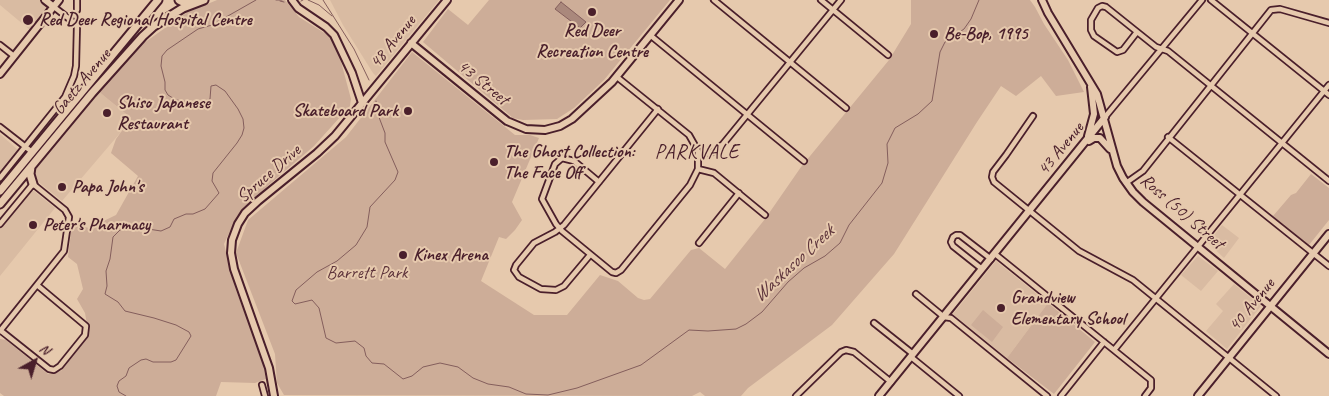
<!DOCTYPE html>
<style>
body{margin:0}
#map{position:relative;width:1329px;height:396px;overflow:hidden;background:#e6c9ad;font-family:Caveat,sans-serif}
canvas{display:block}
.north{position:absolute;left:10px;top:336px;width:50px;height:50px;-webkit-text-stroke:4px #e6c9ad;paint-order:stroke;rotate:39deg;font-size:14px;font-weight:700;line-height:20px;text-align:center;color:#4a1f2b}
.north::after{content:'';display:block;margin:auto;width:18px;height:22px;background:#4a1f2b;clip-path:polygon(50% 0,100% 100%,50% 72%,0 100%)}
</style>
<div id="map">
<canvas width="1329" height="396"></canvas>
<div class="north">N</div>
</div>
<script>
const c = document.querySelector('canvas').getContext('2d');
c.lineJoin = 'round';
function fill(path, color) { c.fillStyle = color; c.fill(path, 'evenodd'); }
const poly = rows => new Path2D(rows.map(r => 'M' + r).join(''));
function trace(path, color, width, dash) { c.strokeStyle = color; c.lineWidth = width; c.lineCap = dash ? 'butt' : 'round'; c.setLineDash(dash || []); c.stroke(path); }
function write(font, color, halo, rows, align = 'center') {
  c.font = font + ' Caveat,sans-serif'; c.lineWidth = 4; c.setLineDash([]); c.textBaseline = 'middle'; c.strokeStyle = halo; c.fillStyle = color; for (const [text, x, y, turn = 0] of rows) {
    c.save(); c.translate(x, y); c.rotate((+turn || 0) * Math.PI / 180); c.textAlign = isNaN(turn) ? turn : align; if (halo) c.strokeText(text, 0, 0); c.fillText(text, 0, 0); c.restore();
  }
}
fill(poly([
 [0,0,55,0,30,30,0,5],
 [330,0,439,0,376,76,373,73,343,25],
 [98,91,132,119,62,201,36,180,34,177,34,169],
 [0,134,18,150,0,175],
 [31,191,34,191,55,208,0,276,0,228],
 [1222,225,1239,238,1224,258,1208,243],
 [1198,256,1218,271,1201,291,1181,275],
 [996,261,1048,303,1007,358,953,314],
 [1234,284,1261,306,1227,349,1206,331,1223,311,1216,304]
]), '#d9bba2');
fill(poly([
 [217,0,285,0,299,17,326,34,336,43,351,99,350,106,314,146,271,183,237,216,224,244,236,290,261,356,266,379,255,383,221,382,216,396,4,396,0,393,0,339,6,340,48,374,61,371,85,340,88,330,85,313,77,299,83,289,77,264,68,257,72,224,89,228,116,215,138,176,111,153,116,139,131,118,98,91,137,48,186,13],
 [489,0,670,0,604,80,574,108,557,119,523,120,513,118,423,42,448,9,468,25],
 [911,0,1030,0,1035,7,1044,24,1068,60,1084,92,1056,96,1041,76,1016,96,1001,86,977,122,894,254,832,325,748,388,741,396,705,396,700,392,692,396,284,395,277,383,275,354,236,253,248,220,346,137,412,52,515,135,530,135,539,138,512,202,522,220,515,230,506,239,499,237,481,281,534,315,567,315,600,275,618,281,638,298,644,300,650,299,691,250,699,248,725,269,765,219,801,167,889,60,911,24],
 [1311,174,1329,188,1329,220,1309,245,1273,216,1291,195,1296,193],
 [1048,303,1095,342,1054,394,1007,358],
 [983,310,1003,327,992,342,971,325]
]), '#cdad98');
const water = poly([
 [561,2,586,22,580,28,555,9,561,2]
]);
fill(water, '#aa887c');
trace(water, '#845e5c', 1);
trace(poly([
 [276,0,282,0],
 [308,0,319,5,332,16],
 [323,0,354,49,369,80],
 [280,1,284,2],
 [301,1,303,0],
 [376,101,377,112,385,133,385,142,398,172,395,180,370,207,367,227,356,245,337,261,317,272,296,290,292,301,295,304,312,300,319,308,326,338,336,343,355,341,364,348,366,356,372,363,384,364,403,379,412,376,423,367,440,363,458,367,473,378,488,384,509,387,526,394,548,395,577,388,641,365,689,330,708,331,736,329,746,324,762,312,788,282,804,268,825,256,840,243,849,225,882,183,888,163,887,144,895,128,918,114,932,101,940,52,945,42,964,29,971,19,979,0],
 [126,396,119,392,117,386,119,381,126,376,129,368,141,360,146,359,153,362,171,362,176,360,191,336,189,332,176,325,154,318,125,311,118,302,105,294,107,286,106,271,110,259,113,237,120,230,129,226,161,231,170,227,174,219,186,214,193,214,205,209,219,193,212,181,213,173,237,143,242,135,244,128,243,119,238,109,225,91,216,85,211,86,210,99,202,104,176,100,168,95,165,90,165,82,161,66,162,56,167,50,198,29,212,25,256,0]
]), '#845e5c', 1);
const street = poly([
 [714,0,846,108],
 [821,0,888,55],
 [1211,0,1329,95],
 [77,10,77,0],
 [1137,32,1123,50,1117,52,1094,36,1091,30,1091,20,1098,8,1102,6,1106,7,1156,47,1168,51,1329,181],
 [650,35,804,161],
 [0,45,14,56],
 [617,77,689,135,698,151,698,169,714,173,765,215],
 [1033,116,1006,155,993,172,992,177,994,182,1079,251,1133,280,1276,396],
 [1105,117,1202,0],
 [0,127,32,152],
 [1168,137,1329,266],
 [699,155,713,152,723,144,841,0],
 [0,178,65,97,74,76,76,66,77,25,54,7],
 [599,182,574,161,562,158,555,164,542,199,556,224,562,231,612,272,616,273,621,270,690,185,698,169],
 [1126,183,1143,171,1271,10,1280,9,1329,23],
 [0,224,33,184,65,210,69,217,64,251,0,331],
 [699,243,739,193],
 [995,254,1151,380,1151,388,1145,396],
 [590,255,564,286,556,290,541,289,519,277,514,270,516,265,534,243,555,232,564,225,658,109],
 [982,269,953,246,951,242,953,237,956,235,960,235,991,259],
 [916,294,944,317,951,318,1047,396],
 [874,323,913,354],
 [0,330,49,369,54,370,60,366,85,335,86,326,37,285],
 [1114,350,1329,85],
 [911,357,959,396],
 [262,385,265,396],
 [796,396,841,352,846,350,854,352,891,382],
 [1061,396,1104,342]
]);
const secondary = poly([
 [45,0,54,7],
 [292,0,298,8,326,27,334,35,352,73,362,103],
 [1042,0,1048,13,1097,94,1117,166,1123,178,1133,192,1143,202,1329,354],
 [411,43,507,121,526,129,545,130,560,126,572,119,612,82,679,0],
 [0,74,59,0],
 [1088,136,1094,114,1091,87],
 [1089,141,1094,138,1100,138,1110,149],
 [274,396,269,368,234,269,231,253,232,240,238,224,245,213,258,201,317,153,335,136,447,0],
 [879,396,1105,117],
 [1198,396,1329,234]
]);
const primary = poly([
 [179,0,183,2,193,1],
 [31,167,30,174,33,184],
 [0,191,158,0],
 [0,204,92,93,143,36,154,26,183,8,204,0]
]);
trace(street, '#4a1f2b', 8);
trace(secondary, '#4a1f2b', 10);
trace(primary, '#4a1f2b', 11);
trace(street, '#e6c9ad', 4.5);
trace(secondary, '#e6c9ad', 6);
trace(primary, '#e6c9ad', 7);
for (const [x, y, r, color] of [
 [592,12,5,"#4a1f2b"],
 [28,20,6,"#4a1f2b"],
 [934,34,5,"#4a1f2b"],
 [408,111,5,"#4a1f2b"],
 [107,113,5,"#4a1f2b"],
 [494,162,5,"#4a1f2b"],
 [62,187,5,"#4a1f2b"],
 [33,225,5,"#4a1f2b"],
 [403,255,5,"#4a1f2b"],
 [1001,308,5,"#4a1f2b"]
]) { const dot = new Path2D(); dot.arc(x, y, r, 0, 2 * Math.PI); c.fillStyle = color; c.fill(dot); trace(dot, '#e6c9ad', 2); }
write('bold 18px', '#4a1f2b', '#e6c9ad', [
 ["Red Deer Regional Hospital Centre",39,20],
 ["Red Deer",592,31,"center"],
 ["Recreation Centre",592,52,"center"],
 ["Be-Bop, 1995",944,34],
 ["Shiso Japanese",117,103],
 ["Restaurant",117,124],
 ["Skateboard Park",398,111,"right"],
 ["The Ghost Collection:",504,152],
 ["The Face Off",504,173],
 ["Papa John's",72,187],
 ["Peter's Pharmacy",43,225],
 ["Kinex Arena",413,255],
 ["Grandview",1011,298],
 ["Elementary School",1011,319]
], 'left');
write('18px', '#4a1f2b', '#e6c9ad', [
 ["48 Avenue",393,42,-51],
 ["Gaetz Avenue",82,82,-50],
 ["43 Street",483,83,39],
 ["43 Avenue",1061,149,-51],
 ["Spruce Drive",269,174,-41],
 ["Ross (50) Street",1182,212,41],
 ["40 Avenue",1252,305,-51]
]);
write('18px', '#5e343b', '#e6c9ad', [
 ["Barrett Park",367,273]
]);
write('italic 19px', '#5d343b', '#e6c9ad', [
 ["Waskasoo Creek",794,264,-43]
]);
c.letterSpacing = '1px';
write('20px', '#4a1f2b', '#e6c9ad', [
 ["PARKVALE",697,153]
]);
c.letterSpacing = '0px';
</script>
